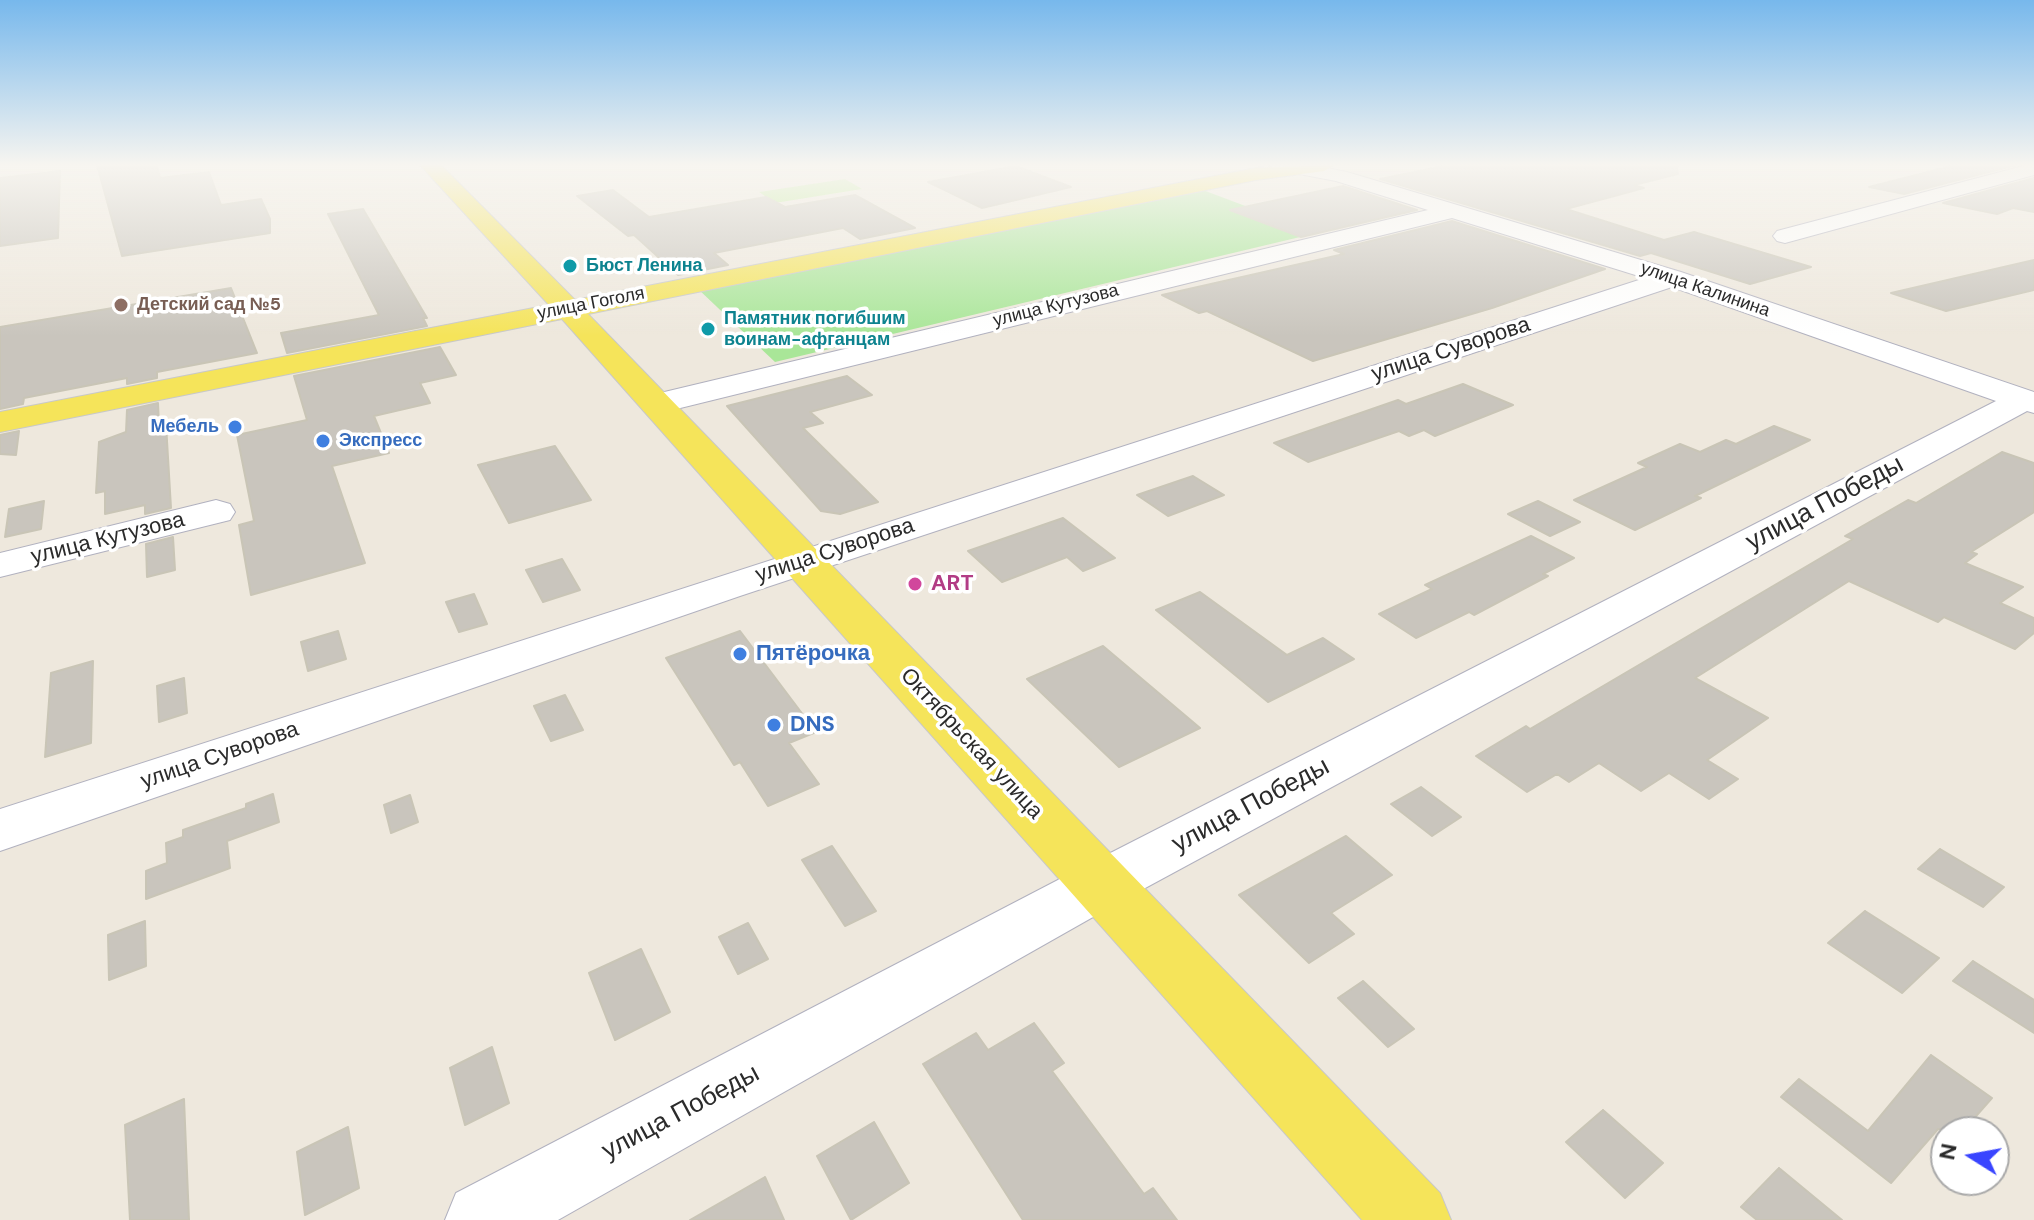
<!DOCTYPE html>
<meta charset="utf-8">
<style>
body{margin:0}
#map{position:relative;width:2034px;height:1220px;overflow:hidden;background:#eee8dd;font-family:"DM Sans",sans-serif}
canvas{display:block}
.north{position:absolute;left:1930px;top:1116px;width:80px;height:80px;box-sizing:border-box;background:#fff;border:2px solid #aaa;border-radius:50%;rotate:281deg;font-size:22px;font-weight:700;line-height:32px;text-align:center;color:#2b2b2b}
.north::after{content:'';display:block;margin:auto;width:28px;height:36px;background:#3945ff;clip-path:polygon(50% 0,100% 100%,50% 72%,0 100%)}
</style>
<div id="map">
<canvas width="2034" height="1220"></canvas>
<div class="north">N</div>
</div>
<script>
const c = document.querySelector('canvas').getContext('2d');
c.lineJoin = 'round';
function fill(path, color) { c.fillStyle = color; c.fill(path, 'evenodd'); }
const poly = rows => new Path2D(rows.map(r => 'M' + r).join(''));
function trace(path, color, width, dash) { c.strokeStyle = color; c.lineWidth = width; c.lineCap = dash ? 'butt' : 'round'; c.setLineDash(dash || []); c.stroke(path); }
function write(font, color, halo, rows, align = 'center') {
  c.font = font + ' "DM Sans",sans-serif'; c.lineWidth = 7; c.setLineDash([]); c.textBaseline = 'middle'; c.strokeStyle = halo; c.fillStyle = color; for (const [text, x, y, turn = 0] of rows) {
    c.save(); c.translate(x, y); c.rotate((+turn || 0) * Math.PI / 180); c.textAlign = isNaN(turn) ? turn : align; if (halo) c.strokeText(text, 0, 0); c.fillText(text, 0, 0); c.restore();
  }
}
fill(poly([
 [1203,190,1317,233,775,362,697,288]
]), '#a9e698');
fill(poly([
 [845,179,862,189,775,203,759,192]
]), '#bced93');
const building = poly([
 [97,165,157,165,160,178,209,172,221,205,261,199,270,219,270,233,122,256,97,165],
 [1448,165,1677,165,1678,174,1634,185,1644,188,1566,209,1664,240,1694,232,1811,267,1750,284,1651,253,1640,256,1380,179,1448,165],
 [1955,165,2016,165,1904,194,1869,187,1955,165],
 [1016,166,1071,187,982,208,928,182,1016,166],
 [60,171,58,238,0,246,0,178,60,171],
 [2034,178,2034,212,2013,208,1997,214,1943,203,2034,178],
 [1343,186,1417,210,1301,237,1230,210,1343,186],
 [613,190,649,217,766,197,785,207,855,195,915,228,860,239,843,228,714,253,728,265,678,275,634,235,628,236,577,196,613,190],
 [363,209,427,318,423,318,427,326,287,353,281,333,379,315,328,214,363,209],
 [1452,221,1605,269,1492,308,1313,361,1207,311,1199,313,1162,295,1344,254,1334,250,1452,221],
 [2034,260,2034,290,1946,311,1891,293,2034,260],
 [231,288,257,353,157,372,157,378,127,384,127,378,24,398,23,404,0,409,0,327,231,288],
 [440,347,456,375,420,383,430,403,374,416,389,453,332,466,365,563,251,595,239,525,254,521,237,435,307,420,294,376,440,347],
 [847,376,872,395,810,412,823,423,803,428,878,502,840,514,821,511,727,406,847,376],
 [1463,384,1513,405,1435,436,1424,430,1409,436,1399,431,1308,462,1274,443,1398,400,1406,404,1463,384],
 [158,403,159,426,166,424,171,508,145,514,145,505,105,514,105,491,96,493,99,442,126,432,127,410,158,403],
 [1774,426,1810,440,1695,496,1701,498,1635,530,1574,500,1647,467,1638,463,1680,444,1700,452,1726,440,1736,444,1774,426],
 [19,431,16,455,0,454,0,435,19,431],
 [555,446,591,500,509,523,478,465,555,446],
 [2002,452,2034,463,2034,512,1971,552,1977,554,1965,563,2023,587,2000,603,2034,618,2034,633,2015,649,1944,617,1938,622,1849,581,1695,678,1768,718,1707,760,1738,779,1709,799,1669,773,1641,791,1599,763,1569,782,1557,774,1527,792,1476,756,1526,726,1530,729,1853,539,1845,536,1908,500,1916,503,2002,452],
 [1193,476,1224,495,1168,516,1137,495,1193,476],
 [44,501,41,529,5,537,9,509,44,501],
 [1538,501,1580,522,1550,536,1508,514,1538,501],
 [1063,518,1115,558,1083,571,1067,557,1002,582,968,551,1063,518],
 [1531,536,1574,558,1543,574,1548,576,1474,615,1469,612,1416,638,1379,614,1432,589,1425,585,1531,536],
 [173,537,175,570,147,577,146,544,173,537],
 [562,559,580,590,543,602,526,570,562,559],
 [1200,592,1287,655,1323,638,1354,659,1268,702,1156,610,1200,592],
 [474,594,487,624,459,632,446,602,474,594],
 [338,631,346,659,308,671,301,642,338,631],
 [740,631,816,732,789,743,819,784,768,806,740,762,734,765,666,658,740,631],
 [1103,646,1200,728,1119,767,1027,679,1103,646],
 [93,661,91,743,45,757,51,673,93,661],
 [184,678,187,713,159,722,157,686,184,678],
 [565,695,583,730,551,741,534,706,565,695],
 [1421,787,1461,817,1432,836,1391,804,1421,787],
 [273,794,279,822,227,841,230,868,146,899,146,871,167,863,166,843,183,837,183,830,246,808,246,804,273,794],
 [410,795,418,822,391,833,384,805,410,795],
 [1346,836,1392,875,1331,913,1354,934,1309,963,1239,895,1346,836],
 [832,846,876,911,845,926,802,860,832,846],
 [1940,849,2004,887,1983,907,1918,869,1940,849],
 [1865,911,1939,958,1902,993,1828,943,1865,911],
 [145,921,146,966,109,980,108,935,145,921],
 [748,923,768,959,738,974,719,937,748,923],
 [641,949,670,1012,615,1040,589,973,641,949],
 [1973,961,2034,1000,2034,1033,1953,981,1973,961],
 [1363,981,1414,1029,1388,1047,1338,998,1363,981],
 [1034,1023,1064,1063,1052,1071,1144,1194,1153,1188,1177,1220,1023,1220,923,1064,976,1033,988,1050,1034,1023],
 [492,1047,509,1103,465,1125,450,1068,492,1047],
 [1931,1055,1992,1098,1962,1132,1938,1129,1891,1183,1781,1097,1799,1079,1868,1131,1931,1055],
 [184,1099,189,1220,130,1220,125,1125,184,1099],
 [1603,1110,1663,1163,1625,1198,1566,1142,1603,1110],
 [874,1122,909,1183,851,1220,817,1156,874,1122],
 [348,1127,359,1188,305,1215,297,1152,348,1127],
 [1779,1168,1842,1220,1757,1220,1741,1207,1779,1168],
 [765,1177,784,1220,690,1220,765,1177]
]);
fill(building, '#c9c5bd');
trace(building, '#c9c5b6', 2);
const minor = poly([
 [1270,165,1312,165,1347,172,1681,272,2034,392,2034,413,2027,411,1123,900,558,1220,445,1220,456,1193,1081,868,1996,401,1672,287,740,596,0,851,0,809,1645,278,1452,218,656,414,644,411,640,404,644,397,656,394,1428,210,1336,181,1273,169,1270,165],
 [2027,165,2034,165,2034,175,1785,243,1777,241,1773,236,1777,231,2027,165],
 [216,500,230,504,235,512,230,520,0,577,0,553,216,500]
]);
const major = poly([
 [420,165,441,165,575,300,1256,168,1334,165,1324,171,1256,180,588,314,1440,1193,1451,1220,1362,1220,562,319,0,432,0,412,549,305,420,165]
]);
trace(minor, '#b1b1bf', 2);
trace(major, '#c8c8c8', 2);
fill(minor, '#fff');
fill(major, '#f5e45a');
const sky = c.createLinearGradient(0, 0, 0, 336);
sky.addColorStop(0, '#77b8ec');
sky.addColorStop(0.49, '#f7f5f0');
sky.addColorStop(1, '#f7f5f000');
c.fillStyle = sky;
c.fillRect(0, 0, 2034, 336);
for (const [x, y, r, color] of [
 [570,266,8,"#0f9aa8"],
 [121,305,8,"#8d6e63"],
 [708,329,8,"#0f9aa8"],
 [235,427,8,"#3f7fe0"],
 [323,441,8,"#3f7fe0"],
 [915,584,8,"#d1479c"],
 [740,654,8,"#3f7fe0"],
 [774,725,8,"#3f7fe0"]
]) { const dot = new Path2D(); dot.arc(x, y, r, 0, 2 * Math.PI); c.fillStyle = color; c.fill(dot); trace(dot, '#fff', 3); }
write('bold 18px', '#0d838f', '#fff', [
 ["Бюст Ленина",586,266],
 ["Памятник погибшим",724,319],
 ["воинам-афганцам",724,340]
], 'left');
write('18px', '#2b2b2b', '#fff', [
 ["улица Калинина",1705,290,19],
 ["улица Гоголя",591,304,-11],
 ["улица Кутузова",1056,306,-14]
]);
write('bold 18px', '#785e54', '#fff', [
 ["Детский сад №5",137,305]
], 'left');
write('bold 18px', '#366cbe', '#fff', [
 ["Мебель",219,427],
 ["Экспресс",339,441,"left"]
], 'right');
write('22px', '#2b2b2b', '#fff', [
 ["улица Суворова",1451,350,-18],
 ["улица Кутузова",108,539,-14],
 ["улица Суворова",835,551,-18],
 ["Октябрьская улица",971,744,47],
 ["улица Суворова",220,756,-19]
]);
write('bold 22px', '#b23c85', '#fff', [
 ["ART",931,584]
], 'left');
write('bold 22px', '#366cbe', '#fff', [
 ["Пятёрочка",756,654],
 ["DNS",790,725]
], 'left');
write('26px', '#2b2b2b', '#fff', [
 ["улица Победы",1825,504,-28],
 ["улица Победы",1251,806,-28],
 ["улица Победы",681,1113,-28]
]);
</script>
